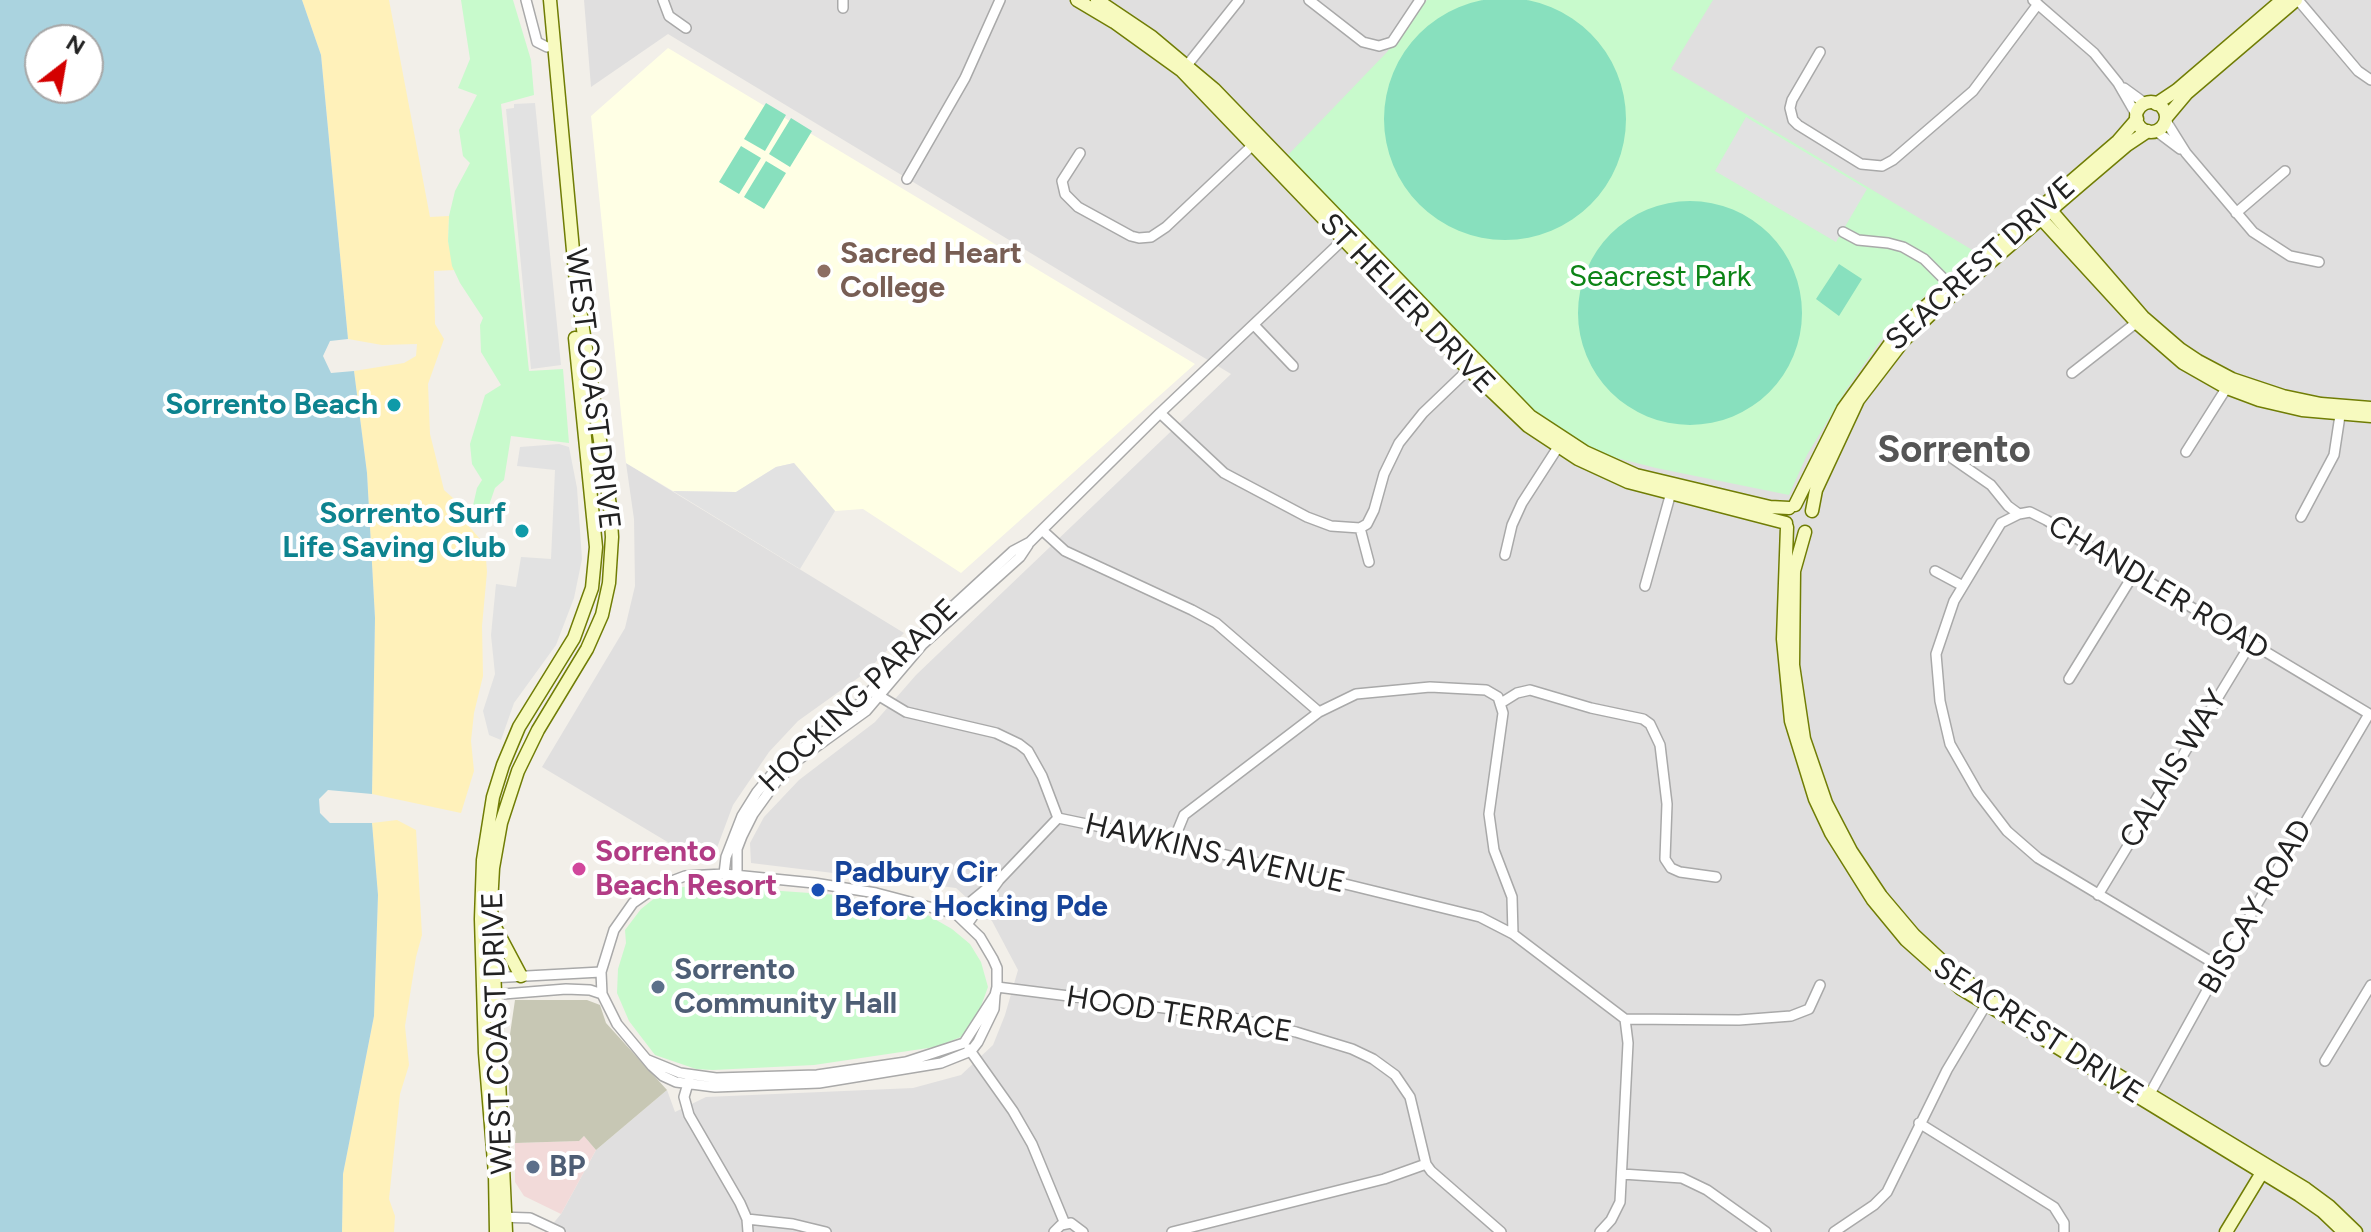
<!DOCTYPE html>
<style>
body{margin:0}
#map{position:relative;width:2371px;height:1232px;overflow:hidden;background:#f2efe9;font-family:Figtree,sans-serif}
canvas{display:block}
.north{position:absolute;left:24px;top:24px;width:80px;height:80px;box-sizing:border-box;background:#fff;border:2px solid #a7a7a7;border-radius:50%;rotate:31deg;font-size:22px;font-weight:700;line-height:32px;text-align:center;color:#222}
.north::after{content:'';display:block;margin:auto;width:28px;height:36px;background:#d40000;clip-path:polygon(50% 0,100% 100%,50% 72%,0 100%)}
</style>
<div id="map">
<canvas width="2371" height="1232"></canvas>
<div class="north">N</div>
</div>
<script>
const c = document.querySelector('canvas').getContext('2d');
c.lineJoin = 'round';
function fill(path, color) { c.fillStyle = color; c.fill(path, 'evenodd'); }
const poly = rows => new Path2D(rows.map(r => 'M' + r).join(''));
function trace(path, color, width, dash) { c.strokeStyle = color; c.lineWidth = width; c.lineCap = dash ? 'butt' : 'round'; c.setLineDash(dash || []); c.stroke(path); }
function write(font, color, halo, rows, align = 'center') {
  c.font = font + ' Figtree,sans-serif'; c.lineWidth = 8; c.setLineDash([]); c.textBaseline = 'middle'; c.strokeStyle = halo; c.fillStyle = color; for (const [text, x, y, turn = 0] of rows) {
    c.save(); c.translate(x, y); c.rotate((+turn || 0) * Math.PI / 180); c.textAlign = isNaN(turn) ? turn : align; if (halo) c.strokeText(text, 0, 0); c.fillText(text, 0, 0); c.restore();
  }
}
fill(poly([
 [584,0,2371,0,2371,1232,546,1232,561,1214,596,1150,667,1090,675,1112,706,1097,913,1088,961,1075,993,1045,1005,1015,1018,970,992,921,956,888,751,863,750,843,764,817,799,780,875,722,916,675,1231,374,668,34,591,87],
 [626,463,904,633,865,673,798,721,769,752,733,805,715,853,686,853,542,767,625,628,635,586,634,519]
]), '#e0dfdf');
fill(poly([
 [584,1136,596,1150,561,1214,524,1196,515,1182,515,1143,579,1141]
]), '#f2dad9');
fill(poly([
 [668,48,1195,364,961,573,863,509,835,511,794,463,776,467,736,492,673,491,626,463,591,116]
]), '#ffffe5');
fill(poly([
 [515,1000,587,1000,600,1005,606,1023,667,1090,596,1150,584,1136,579,1141,515,1143,516,1132,510,1124,508,1048]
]), '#c7c7b4');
fill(poly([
 [302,0,389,0,430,217,449,216,448,241,455,270,434,271,435,324,444,339,428,384,430,434,444,490,463,507,472,510,472,519,468,525,485,545,487,572,482,626,483,676,474,713,471,741,474,771,461,813,372,794,375,618,367,473,354,371,404,363,416,356,417,344,382,345,348,339,321,55],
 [397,820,416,830,422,935,416,957,405,1026,409,1065,400,1094,389,1199,395,1216,394,1232,342,1232,343,1174,374,1016,378,895,372,823]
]), '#fff1ba');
fill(poly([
 [461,0,513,0,531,60,534,95,501,104,529,371,563,369,569,443,511,436,504,480,495,488,487,511,472,510,477,488,482,480,472,464,470,444,485,395,501,385,481,352,480,325,483,318,460,283,452,266,448,241,449,216,455,191,470,163,463,156,459,130,477,95,458,88,470,59],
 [1427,0,1713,0,1671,69,1974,251,1888,330,1846,390,1807,455,1789,495,1656,468,1605,455,1555,429,1499,379,1287,156,1387,52],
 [697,885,838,895,924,913,952,929,970,944,981,962,988,987,980,1009,961,1037,935,1047,814,1065,713,1070,696,1069,655,1055,629,1021,617,993,618,969,626,943,625,930,641,909,656,897,677,888]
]), '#c8facc');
fill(poly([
 '1384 119a121 121 0 1 1 242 0a121 121 0 1 1-242 0Z',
 [766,103,786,115,765,151,744,139],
 [791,118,812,131,790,167,769,154],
 [741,146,761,158,739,194,719,182],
 [766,161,786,173,764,209,744,197],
 '1578 313a112 112 0 1 1 224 0a112 112 0 1 1-224 0Z',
 [1839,264,1862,279,1839,316,1816,299]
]), '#88e0be');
fill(poly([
 [535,103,561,365,531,369,506,109,514,108,514,104],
 [1746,117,1867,189,1836,242,1715,171],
 [559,444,569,447,577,488,582,559,574,598,556,645,514,703,501,740,489,735,483,711,495,674,491,635,496,584,516,587,521,557,551,559,555,470,517,466,520,447],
 [794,463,835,511,800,569,673,491,736,492,776,467]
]), '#e2e2e2');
fill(poly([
 [0,0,302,0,321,55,348,339,330,341,323,356,331,373,354,371,367,473,375,618,372,794,328,790,319,799,320,813,330,823,372,823,378,895,374,1016,343,1174,342,1232,0,1232],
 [40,40,88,40,88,88,40,88]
]), '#aad3df');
const street = poly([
 [526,0,537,42,547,47],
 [663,0,669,16,686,28],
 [1309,0,1363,42,1379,46,1392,42,1420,0],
 [2033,0,2094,53,2118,83,2137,116],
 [2298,0,2358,71,2371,80],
 [843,8,843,0],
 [1820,52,1792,100,1790,108,1793,120,1798,125,1861,164,1882,166,1893,160,1973,91,2038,4],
 [1184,69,1239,0],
 [2124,88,2146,104],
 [2166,121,2186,153,2253,232,2290,256,2319,262],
 [2156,131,2180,149],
 [1080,153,1062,181,1065,194,1078,207,1131,236,1139,238,1151,237,1166,227,1256,142],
 [907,179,965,78,1000,0],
 [2236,213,2285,171],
 [1843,232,1858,240,1888,243,1903,247,1924,259,1950,285],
 [1254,325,1293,366],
 [2072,373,2141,319],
 [1160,413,1224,473,1307,517,1331,526,1360,528,1367,524,1374,510,1384,474,1399,443,1423,413,1471,367],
 [2186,452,2229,384],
 [1952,458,1991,485,2008,506,2019,514],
 [2301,517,2334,455,2341,409],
 [1360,528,1369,562],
 [1042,530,1065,551,1192,610,1216,623,1319,712,1356,694,1430,687,1486,690,1498,697,1503,713,1489,814,1494,850,1512,897,1513,934,1625,1019,1628,1043,1620,1202,1611,1220,1600,1232],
 [1505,555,1512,525,1522,503,1562,441],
 [1935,571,1963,586],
 [1645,586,1672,489],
 [2069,679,2135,572],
 [871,691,906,712,996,733,1019,744,1028,751,1042,776,1058,818,1173,842,1480,917,1513,934],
 [1501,703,1517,693,1530,690,1591,708,1643,719,1650,724,1660,745,1667,804,1665,859,1671,868,1680,872,1716,877],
 [1173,842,1184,815,1319,712],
 [724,874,726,857,742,816,757,792,777,768,860,703,915,641,1013,551,1030,542,1042,530,1160,413,1348,235],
 [737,875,737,849,742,836,753,814,776,782,798,760,866,711,922,645,1020,557,1028,545],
 [2098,895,2251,643],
 [956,914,990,886],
 [968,923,999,880,1058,818],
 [2220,967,2038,858,2007,831,1978,793,1950,744,1940,701,1936,654,1954,601,2001,523,2019,514,2030,512,2046,520,2371,715],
 [490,978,601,972],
 [997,987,1220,1015,1296,1032,1352,1049,1373,1059,1395,1075,1410,1097,1426,1164,1431,1171,1501,1232],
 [491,995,566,989,590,990,602,994],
 [1625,1019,1739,1020,1791,1016,1809,1009,1820,985],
 [969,1049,1013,1111,1032,1144,1065,1224],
 [648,1060,680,1073,716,1078,817,1075,906,1062,964,1043,995,995,997,987,997,968,993,959,980,937,956,914,876,893,814,883,724,874,685,876,656,887,633,903,614,930,601,972,602,994,617,1024,652,1066,663,1076,676,1082,715,1087,819,1083,941,1063,971,1051,978,1042,994,1009,995,995],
 [2325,1061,2371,985],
 [689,1080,684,1097,689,1115,740,1203,747,1219,748,1232],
 [2147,1099,2220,967,2369,714],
 [1919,1123,2054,1207,2064,1223,2064,1232],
 [1622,1174,1682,1178,1707,1190,1766,1232],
 [499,1217,530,1218,560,1232],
 [747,1219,793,1224,826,1232],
 [1054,1232,1061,1225,1071,1223,1083,1232],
 [1172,1232,1384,1179,1426,1164],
 [1834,1232,1874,1205,1887,1192,1947,1070,1990,998]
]);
const secondary = poly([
 [1077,0,1114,22,1182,71,1463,364,1528,426,1578,459,1628,482,1786,523],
 [1097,0,1152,37,1214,89,1530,416,1585,452,1636,475,1770,507,1789,508],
 '2136 117a15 15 0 1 1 30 0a15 15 0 1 1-30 0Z',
 [2156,104,2177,90,2282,0],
 [2166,118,2187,93,2296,0],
 [2047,206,2143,317,2180,349,2198,361,2232,379,2283,396,2321,404,2371,408],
 [2036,213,2137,323,2183,363,2227,388,2259,400,2302,410,2371,416],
 [1795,505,1843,409,1895,337,1918,313,2118,141,2137,119],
 [1812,511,1816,490,1858,400,1904,340,1937,308,2080,185,2127,145,2148,131],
 [1787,527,1783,639,1791,721,1815,799,1831,833,1873,900,1906,940,1960,988,2299,1195,2322,1211,2344,1232],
 [1805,532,1794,571,1793,665,1804,739,1826,803,1851,851,1881,896,1914,935,1943,962,1978,990],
 [496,929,521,976],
 [1997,1002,2306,1189,2329,1206,2356,1232],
 [496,1232,495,1174,485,1053,481,919,483,860,493,797,503,765,519,727,574,638,592,588,596,547,575,338],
 [506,1232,491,904,493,868,501,823,518,771,538,730,587,649,602,615,609,583,612,537,610,506,576,283,550,0],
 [2226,1232,2266,1166]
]);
trace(street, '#a9a9a9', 12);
trace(secondary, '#707d05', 15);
trace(street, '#fff', 9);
trace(secondary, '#f7fabf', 12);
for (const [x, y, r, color] of [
 [824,271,8,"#8d6e63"],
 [394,405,8,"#0f9aa8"],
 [522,531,8,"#0f9aa8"],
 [579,869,8,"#d1479c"],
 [818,890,8,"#1a4fb4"],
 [658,987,8,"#5c6f8a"],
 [533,1167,8,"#5c6f8a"]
]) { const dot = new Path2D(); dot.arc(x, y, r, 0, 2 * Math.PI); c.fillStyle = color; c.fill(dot); trace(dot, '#fff', 3); }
write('bold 30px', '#785e54', '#fff', [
 ["Sacred Heart",840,254],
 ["College",840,288]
], 'left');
write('30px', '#222', '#fff', [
 ["SEACREST DRIVE",1981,264,-42],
 ["ST HELIER DRIVE",1407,304,46],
 ["WEST COAST DRIVE",592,389,83],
 ["CHANDLER ROAD",2158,588,31],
 ["HOCKING PARADE",859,696,-44],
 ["CALAIS WAY",2174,769,-59],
 ["HAWKINS AVENUE",1215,854,13],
 ["BISCAY ROAD",2256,907,-60],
 ["HOOD TERRACE",1179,1015,9],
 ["SEACREST DRIVE",2038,1031,33],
 ["WEST COAST DRIVE",498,1033,-92]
]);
write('30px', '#0c8416', '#fff', [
 ["Seacrest Park",1660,277]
]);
write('bold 30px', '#0d838f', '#fff', [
 ["Sorrento Beach",378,405],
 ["Sorrento Surf",506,514],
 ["Life Saving Club",506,548]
], 'right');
write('bold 30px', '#b23c85', '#fff', [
 ["Sorrento",595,852],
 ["Beach Resort",595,886]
], 'left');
write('bold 30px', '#164399', '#fff', [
 ["Padbury Cir",834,873],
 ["Before Hocking Pde",834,907]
], 'left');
write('bold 30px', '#4e5e75', '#fff', [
 ["Sorrento",674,970],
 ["Community Hall",674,1004],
 ["BP",549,1167]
], 'left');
write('bold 38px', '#555', '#fff', [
 ["Sorrento",1954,451]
]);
</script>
